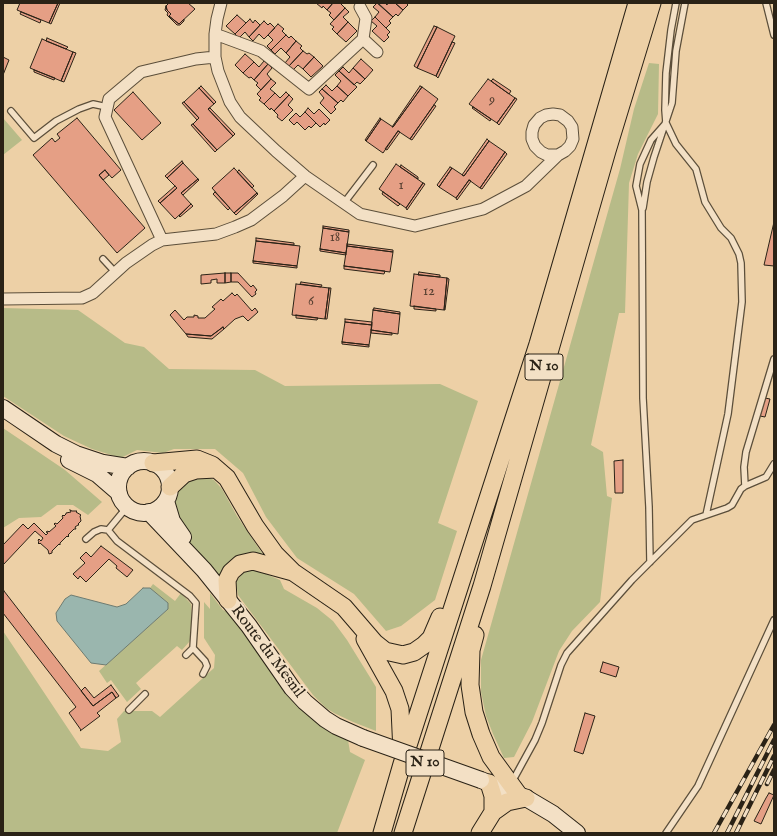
<!DOCTYPE html>
<style>
body{margin:0}
#map{position:relative;width:777px;height:836px;overflow:hidden;background:#edd0a6;font-family:"IM FELL English",serif}
canvas{display:block}
.frame{position:absolute;inset:0;border:4px solid #2a2216;pointer-events:none}
</style>
<div id="map">
<canvas width="777" height="836"></canvas>
<div class="frame"></div>
</div>
<script>
const c = document.querySelector('canvas').getContext('2d');
c.lineJoin = 'round';
function fill(path, color) { c.fillStyle = color; c.fill(path, 'evenodd'); }
const poly = rows => new Path2D(rows.map(r => 'M' + r).join(''));
function trace(path, color, width, dash) { c.strokeStyle = color; c.lineWidth = width; c.lineCap = dash ? 'butt' : 'round'; c.setLineDash(dash || []); c.stroke(path); }
function write(font, color, halo, rows, align = 'center') {
  c.font = font + ' "IM FELL English",serif'; c.lineWidth = 4; c.setLineDash([]); c.textBaseline = 'middle'; c.strokeStyle = halo; c.fillStyle = color; for (const [text, x, y, turn = 0] of rows) {
    c.save(); c.translate(x, y); c.rotate((+turn || 0) * Math.PI / 180); c.textAlign = isNaN(turn) ? turn : align; if (halo) c.strokeText(text, 0, 0); c.fillText(text, 0, 0); c.restore();
  }
}
fill(poly([
 [649,63,659,64,658,114,638,154,629,183,625,313,619,313,591,445,603,452,607,496,612,498,600,602,572,631,559,651,532,722,514,757,504,758,493,734,486,716,481,692,481,660,620,169,634,109],
 [3,118,22,140,3,155],
 [3,308,78,310,125,343,144,347,169,369,255,370,285,386,440,384,478,401,438,523,457,531,435,600,401,626,386,631,354,594,297,558,266,517,243,473,215,449,174,449,163,453,137,450,121,458,92,449,64,436,3,396],
 [3,428,65,470,102,502,88,515,73,505,57,505,41,517,19,518,3,528],
 [205,476,214,480,222,489,237,516,266,559,217,580,173,519,172,509,175,497,183,485,192,477],
 [248,569,254,569,280,580,284,589,317,608,333,621,347,640,376,687,376,731,353,722,334,713,326,708,313,695,238,595,236,582,242,574],
 [153,584,175,601,181,593,191,604,192,616,190,641,182,650,177,646,136,683,141,689,127,702,111,680,107,683,99,671,168,609,168,603,150,588],
 [210,593,223,610,230,613,312,719,348,740,350,752,365,760,337,833,3,833,3,631,81,748,108,751,121,742,117,719,124,711,152,711,160,717,214,668,215,655,204,638,204,602,210,609]
]), '#b7bb88');
const water = poly([
 [143,588,150,588,168,603,168,609,106,665,91,663,57,621,56,613,65,599,71,595,117,607,126,604,143,588]
]);
fill(water, '#9ab6ae');
trace(water, '#6d7b71', 1);
const building = poly([
 [20,3,58,3,49,23,17,10,20,3],
 [58,3,60,3,51,24,49,23,58,3],
 [169,3,188,3,195,9,179,24,169,16,171,14,167,10,166,6,169,3],
 [316,3,333,3,327,10,323,6,322,8,316,3],
 [333,3,340,3,345,8,334,20,329,15,331,13,327,10,333,3],
 [377,3,393,17,389,21,391,23,386,28,375,17,379,12,373,7,377,3],
 [378,3,385,3,387,5,388,3,395,3,403,10,398,16,396,14,393,17,378,3],
 [395,3,406,3,408,5,403,10,395,3],
 [166,6,167,10,171,14,169,16,175,21,179,24,184,19,184,21,180,25,177,25,167,15,168,13,165,10,166,6],
 [345,8,349,12,343,17,348,22,337,34,332,29,334,27,330,24,345,8],
 [21,12,41,20,40,23,20,14,21,12],
 [237,15,246,23,235,34,226,26,237,15],
 [375,17,390,32,387,35,389,37,384,42,372,31,377,26,371,21,375,17],
 [250,19,253,23,255,20,260,25,249,37,245,32,239,38,235,34,250,19],
 [264,21,268,25,270,23,275,28,264,39,259,34,253,41,249,37,264,21],
 [348,22,357,31,346,42,337,34,348,22],
 [278,24,284,29,282,31,286,35,271,50,267,46,273,40,268,35,278,24],
 [434,26,437,27,417,68,414,66,434,26],
 [437,27,455,36,436,76,417,68,437,27],
 [286,35,289,38,291,36,296,41,286,53,281,48,275,54,271,50,286,35],
 [47,38,68,47,66,49,46,41,47,38],
 [42,39,73,52,61,81,30,68,42,39],
 [296,41,302,46,300,48,303,51,289,66,285,63,290,57,286,53,296,41],
 [452,42,455,43,438,78,436,76,452,42],
 [303,51,307,54,309,53,314,57,303,69,298,65,293,70,289,66,303,51],
 [73,52,76,53,64,82,61,81,73,52],
 [245,54,254,62,243,73,235,65,245,54],
 [3,57,9,60,3,75,3,57],
 [314,57,323,66,311,77,303,69,314,57],
 [361,59,373,70,365,79,353,68,361,59],
 [264,61,268,64,254,80,251,77,249,78,243,73,254,62,259,67,264,61],
 [268,64,272,68,267,74,271,79,261,90,256,85,258,83,254,80,268,64],
 [343,67,349,73,353,68,365,79,360,84,357,82,354,85,339,71,343,67],
 [34,70,55,78,54,80,34,72,34,70],
 [339,71,357,87,348,96,337,86,341,81,335,75,339,71],
 [271,79,276,83,270,89,275,93,264,104,259,100,261,98,257,94,271,79],
 [488,79,515,98,497,123,469,104,488,79],
 [493,79,511,91,509,94,491,81,493,79],
 [326,85,332,91,337,86,348,96,343,102,341,100,338,103,322,89,326,85],
 [201,86,216,102,214,104,199,88,201,86],
 [420,86,422,87,393,127,392,127,420,86],
 [422,87,438,99,410,139,398,131,383,153,366,141,381,119,393,127,422,87],
 [199,88,214,104,208,109,233,136,217,150,193,124,199,118,184,102,199,88],
 [322,89,338,103,334,107,336,109,331,114,320,103,324,98,319,92,322,89],
 [133,92,161,123,142,140,114,110,133,92],
 [286,92,289,95,274,111,271,108,270,110,264,104,275,93,280,98,286,92],
 [289,95,293,99,288,105,293,110,282,121,277,117,278,115,274,111,289,95],
 [515,98,517,99,499,125,497,123,515,98],
 [184,102,199,118,197,120,182,103,184,102],
 [434,105,436,106,412,140,410,139,434,105],
 [473,107,491,119,490,121,472,108,473,107],
 [210,108,235,134,233,136,208,109,210,108],
 [308,108,314,114,319,109,330,120,325,125,324,123,320,127,305,112,308,108],
 [305,112,316,123,311,128,309,126,305,130,297,122,294,125,289,120,296,113,300,117,305,112],
 [77,118,121,170,112,178,105,170,99,175,145,228,117,253,33,155,52,138,55,142,60,138,57,134,77,118],
 [380,118,381,119,366,141,365,140,380,118],
 [193,124,217,150,215,152,191,125,193,124],
 [398,131,400,132,387,150,385,149,398,131],
 [487,139,489,141,464,176,462,175,487,139],
 [489,141,505,152,480,188,469,180,456,198,439,187,452,168,464,176,489,141],
 [505,152,507,154,482,189,480,188,505,152],
 [182,161,183,163,167,178,165,176,182,161],
 [183,163,198,179,181,193,191,204,175,219,160,203,177,188,167,178,183,163],
 [396,164,423,183,406,208,379,189,396,164],
 [401,165,418,177,418,179,400,167,401,165],
 [450,167,452,168,439,187,437,185,450,167],
 [234,168,257,193,234,213,212,188,234,168],
 [105,170,109,175,103,180,99,175,105,170],
 [239,170,254,186,252,188,237,172,239,170],
 [198,179,199,180,183,195,181,193,198,179],
 [469,180,471,181,457,200,456,198,469,180],
 [423,183,425,184,407,210,406,208,423,183],
 [175,186,177,188,160,203,158,201,175,186],
 [215,192,230,208,228,210,213,194,215,192],
 [383,192,400,204,398,206,382,194,383,192],
 [257,193,258,194,236,215,234,213,257,193],
 [191,204,193,206,180,217,179,216,191,204],
 [774,222,774,266,764,265,774,222],
 [323,226,349,230,349,232,323,228,323,226],
 [323,228,349,232,346,253,320,249,323,228],
 [256,238,294,243,294,245,256,241,256,238],
 [256,241,300,246,297,266,253,261,256,241],
 [347,244,393,250,393,252,347,246,347,244],
 [347,246,393,252,390,272,344,266,347,246],
 [320,249,346,253,346,255,320,251,320,249],
 [253,261,297,266,297,268,253,263,253,261],
 [344,266,385,271,384,274,344,269,344,266],
 [419,272,440,275,440,277,418,275,419,272],
 [225,273,231,273,231,282,225,283,225,273],
 [225,273,225,283,217,283,217,279,211,280,211,283,201,284,201,275,225,273],
 [231,273,238,273,251,287,253,285,257,290,255,292,256,294,252,297,238,282,231,282,231,273],
 [414,274,447,278,444,310,410,306,414,274],
 [447,278,449,279,445,310,444,310,447,278],
 [301,282,322,285,321,287,300,284,301,282],
 [296,284,329,288,325,319,292,315,296,284],
 [329,288,331,288,327,319,325,319,329,288],
 [232,293,235,296,237,294,252,311,255,308,258,312,248,321,243,316,235,319,224,329,223,327,211,336,186,334,170,315,175,310,184,320,187,317,194,317,194,315,198,316,198,318,205,318,215,309,212,307,221,299,223,301,232,293],
 [414,306,436,309,436,311,414,309,414,306],
 [374,308,400,312,400,314,373,310,374,308],
 [373,310,400,314,398,334,371,330,373,310],
 [296,315,318,318,317,320,296,318,296,315],
 [345,319,372,322,372,325,345,322,345,319],
 [345,322,372,325,369,345,342,342,345,322],
 [223,327,224,329,212,339,188,337,186,334,211,336,223,327],
 [371,330,392,333,392,335,371,333,371,330],
 [342,342,369,345,369,347,342,344,342,342],
 [765,398,770,399,765,417,760,416,765,398],
 [623,460,623,493,615,493,614,461,623,460],
 [70,510,72,511,77,511,76,512,81,515,80,516,81,521,78,524,79,525,78,525,75,527,76,529,74,529,68,535,69,536,68,537,67,536,60,543,60,545,59,544,52,551,52,553,49,554,48,550,40,543,39,544,38,543,39,542,38,540,39,539,41,541,43,538,35,531,3,565,3,545,23,524,28,529,34,523,46,535,48,533,46,532,48,531,49,532,56,526,54,524,55,523,57,524,63,518,62,516,63,515,64,516,66,514,66,513,71,512,70,510],
 [101,546,133,570,127,577,116,568,117,566,109,559,86,582,80,576,78,579,73,574,85,563,80,558,86,552,91,557,101,546],
 [4,591,93,706,112,692,116,698,97,713,100,716,80,731,81,730,69,713,76,707,3,613,3,592,4,591],
 [603,662,619,667,616,677,600,672,603,662],
 [111,685,119,696,116,698,112,692,93,706,81,691,85,687,94,698,111,685],
 [585,713,595,716,583,754,574,751,585,713],
 [769,793,774,795,761,824,754,821,766,798,769,793]
]);
fill(building, '#e59f85');
trace(building, '#2a2216', 1);
const lane = poly([
 [766,3,774,35],
 [11,111,34,138,56,121,79,109,93,104,107,107],
 [666,123,676,144,696,169,705,202,721,228,731,238,739,254,741,263,742,302,728,414,706,515],
 [344,203,373,165],
 [643,208,647,182,654,157,672,103,676,51,685,3],
 [103,259,115,272],
 [745,486,744,467,746,452,774,359],
 [127,507,108,530,117,541,190,596,196,603,193,648,186,655],
 [86,539,94,532,101,529,108,530],
 [650,562,649,507,643,398,642,210,636,186,640,164,651,140,666,123,665,110,666,73,671,30,676,3],
 [193,648,205,661,207,666,203,674],
 [129,710,145,694],
 [512,782,535,740,542,723,561,665,567,653,632,580,692,520,727,508,732,505,741,489,745,486,766,477,774,464],
 [666,833,698,786,774,620]
]);
const street = poly([
 [221,3,217,19,215,34,215,57,218,71,230,102,240,117,276,151,305,176,360,214,415,226,483,209,526,186,558,155,565,151,570,146,573,139,572,127,568,121,560,115,553,114,546,115,540,118,534,125,532,132,532,139,535,146,541,152,547,155,558,155],
 [360,7,366,18,363,39],
 [215,34,261,51,309,89,363,39,377,52],
 [162,240,105,117,109,99,141,72,196,59,215,57],
 [3,299,82,298,93,293,126,263,152,245,162,240,216,234,235,227,251,220,283,196,305,176]
]);
const secondary = poly([
 [3,408,56,444,76,454,103,463,128,467],
 [69,460,97,474,119,493],
 '118 487a26 26 0 1 1 52 0a26 26 0 1 1-52 0Z',
 [166,501,172,521,183,537],
 [149,512,204,570,249,626,292,688,305,702,325,719,336,726,363,738],
 [481,780,526,798,553,814,577,833]
]);
const primary = poly([
 [153,463,197,459,212,465,227,478,255,526,275,554,293,572,344,607,375,643,385,651,403,655,414,652,424,645,431,638,440,617],
 [170,487,184,474,196,470,216,469],
 [228,600,227,580,231,572,240,564,253,561,293,572],
 [475,635,471,650,470,685,474,712,481,734,491,757,518,794],
 [365,639,394,691,400,709,402,752],
 [489,783,493,796,493,812],
 [382,833,402,764,538,344,637,3],
 [403,833,482,586,607,151,652,3],
 [480,833,493,812,507,802,526,798]
]);
trace(lane, '#5b4e3a', 8);
trace(street, '#5b4e3a', 13);
trace(secondary, '#2a2216', 18);
trace(primary, '#2a2216', 19);
trace(lane, '#f3e0c5', 5.5);
trace(street, '#f3e0c5', 11);
trace(secondary, '#f3e0c5', 16);
trace(primary, '#edd0a6', 17);
const rail = poly([
 [767,784,774,770],
 [714,833,774,725],
 [727,833,774,740],
 [736,833,774,756]
]);
trace(rail, '#2a2216', 4.5);
trace(rail, '#f3e0c5', 3, [9]);
const secondaryBridge = poly([
 [363,738,481,780]
]);
trace(secondaryBridge, '#2a2216', 18, []);
trace(secondaryBridge, '#f3e0c5', 16);
write('14px', '#594132', null, [
 ["9",492,101],
 ["1",401,186],
 ["18",335,238],
 ["12",429,292],
 ["6",311,302]
]);
for (const [x, y, w] of [
 [544,367,38],
 [425,763,38]
]) { const box = new Path2D(); box.roundRect(x - w / 2, y - 13, w, 26, 3); c.fillStyle = '#f3e0c5'; c.fill(box); trace(box, '#2a2216', 1); }
write('bold 15px', '#2a2216', null, [
 ["N 10",544,367],
 ["N 10",425,763]
]);
write('16px', '#2a2216', '#f3e0c5', [
 ["Route du Mesnil",267,652,53]
]);
</script>
